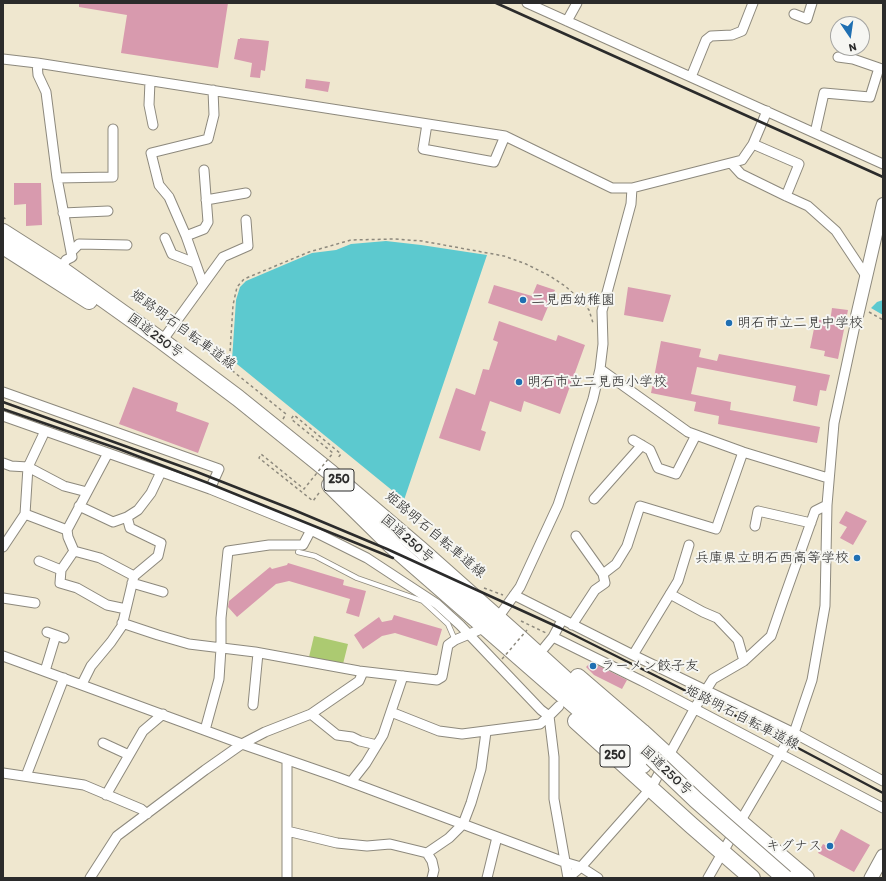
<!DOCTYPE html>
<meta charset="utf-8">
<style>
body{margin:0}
#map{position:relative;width:886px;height:881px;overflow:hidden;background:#efe7cf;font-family:Itim,sans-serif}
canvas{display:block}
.frame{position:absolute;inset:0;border:4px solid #2b2b2b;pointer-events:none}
.north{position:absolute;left:830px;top:16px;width:40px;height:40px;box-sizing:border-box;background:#f6f6f2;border:1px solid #a5a5a2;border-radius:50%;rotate:167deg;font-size:11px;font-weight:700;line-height:16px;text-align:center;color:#2b2b2b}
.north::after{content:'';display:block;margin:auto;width:14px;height:18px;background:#1f6fb2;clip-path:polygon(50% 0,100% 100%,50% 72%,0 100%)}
</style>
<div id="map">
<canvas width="886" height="881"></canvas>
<div class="frame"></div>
<div class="north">N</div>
</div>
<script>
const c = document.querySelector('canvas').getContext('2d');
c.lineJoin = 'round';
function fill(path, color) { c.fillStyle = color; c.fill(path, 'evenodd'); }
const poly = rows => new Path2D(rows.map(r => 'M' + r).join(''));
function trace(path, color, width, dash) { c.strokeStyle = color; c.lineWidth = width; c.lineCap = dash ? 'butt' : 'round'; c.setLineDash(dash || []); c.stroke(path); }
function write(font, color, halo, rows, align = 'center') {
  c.font = font + ' Itim,"Klee One",sans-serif'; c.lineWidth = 4; c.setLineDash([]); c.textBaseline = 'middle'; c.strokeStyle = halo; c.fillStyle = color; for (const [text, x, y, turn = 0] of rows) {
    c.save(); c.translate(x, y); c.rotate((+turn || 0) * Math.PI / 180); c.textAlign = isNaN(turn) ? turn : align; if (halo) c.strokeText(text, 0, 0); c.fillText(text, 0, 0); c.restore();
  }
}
fill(poly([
 [314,636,348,644,343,664,309,657]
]), '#acca71');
fill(poly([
 [386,241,421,245,487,255,404,500,232,360,236,300,240,287,246,281,312,253,336,250,351,244],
 [883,300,883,315,871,308,877,302]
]), '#5cc9cf');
fill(poly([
 [79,3,228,3,218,68,121,53,127,15,79,7],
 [240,38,269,41,265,71,261,70,260,78,250,77,252,63,234,59,238,39,240,39],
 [306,79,330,82,328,92,305,88],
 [14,183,41,183,42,225,26,226,26,204,14,205],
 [537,284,555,290,542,321,488,303,494,285,532,296],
 [628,287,671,295,663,322,624,315],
 [832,308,848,310,838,359,824,356,825,351,810,348,816,319,830,322],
 [499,321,556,341,558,335,585,345,560,414,524,401,521,412,490,401,481,430,486,432,480,451,439,438,456,388,475,395,483,369,489,370,498,342,493,340],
 [661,341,701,349,699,357,717,361,719,354,830,375,826,391,820,390,817,406,793,401,796,386,697,367,691,394,731,402,730,410,820,427,817,443,718,424,719,416,694,411,696,402,651,393],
 [133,387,178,403,176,411,209,423,198,453,119,424],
 [846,511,867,521,853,545,840,538,847,527,839,523],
 [288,563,344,580,343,585,366,591,359,617,346,613,350,599,289,581,276,584,237,617,228,607,229,601,270,567,272,569,287,565],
 [394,615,442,629,437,646,395,633,382,636,363,649,354,635,379,617,382,622,392,620],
 [591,662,627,680,622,689,594,675,586,667],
 [841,829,870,845,854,872,818,853,823,844,831,848]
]), '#d89aae');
const service = poly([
 [298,552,315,556,357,578,423,601,448,624,455,640]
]);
const minor = poly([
 [527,3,883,164],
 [794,14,807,19,812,3],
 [567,21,577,3],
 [838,57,853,59,879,68],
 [3,59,37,63,505,136,612,188,632,188,742,160,753,144,767,111],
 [37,63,38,75,46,92,57,178,72,257,66,260,61,269],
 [691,77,706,40,711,36,732,35,742,31,753,3],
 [150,81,149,105,153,125],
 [427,124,423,149,494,162,505,136],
 [815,133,824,93,870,97,879,68,883,69],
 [753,144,799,164,786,196],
 [731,163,741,174,786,196,808,206,836,231,866,276],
 [57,178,113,177,113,129],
 [206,200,246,193],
 [63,213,108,211],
 [186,236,204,229,208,222,204,170],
 [165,238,172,254,195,263],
 [71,252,79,244,127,245],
 [203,284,186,236,169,197,159,185,151,153,208,139,214,115,213,90],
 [162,341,223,257,248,246,246,220],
 [600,369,688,432,743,452,828,478],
 [3,392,219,469,210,489],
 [3,416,210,489,311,530,367,558,437,604,460,625,541,710,549,716,540,724,462,734,439,731,391,712],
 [633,440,650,450,658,468,676,474,696,435],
 [108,453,67,530,68,537,74,551,100,558,134,576],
 [3,463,11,466,28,467,64,486,87,492],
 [594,499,642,445],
 [79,506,113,522,127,517,138,510,151,493,161,472],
 [25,514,67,530],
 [755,526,758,511,811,523],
 [3,547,25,514,28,467,45,431],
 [74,551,61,570,60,583,77,588,107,605,126,609],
 [39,561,61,570],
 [603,574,616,564,627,546,640,506,716,529,743,452],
 [132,583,163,592],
 [670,594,703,612,717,618,738,640,744,661],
 [514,595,633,655,794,733,883,781],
 [3,598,35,603],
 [122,623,158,635,189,644,255,652,359,671,437,680,442,677,448,645,455,640,486,627,502,612,520,587,558,505,593,399,600,369,603,344,602,311,631,204,632,188],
 [572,625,595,590,605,583,603,574,576,536],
 [47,632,64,638],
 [553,637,642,681,883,808],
 [544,648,553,637,562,620],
 [633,655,678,581,689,545],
 [3,656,242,744,337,777,564,862,581,867,598,878],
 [45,671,56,635],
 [82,684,91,666,111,642,122,626,134,576,158,556,161,543,130,528,127,517],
 [253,705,258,653],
 [559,706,549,716,554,757,554,799,568,878,581,867,651,788,696,706,713,679,744,661,771,636,783,601,815,511,827,505],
 [311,714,337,735,352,737,360,741,377,745],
 [205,730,219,679,221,648,221,618,228,551,269,545,303,545,311,530],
 [103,743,129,755],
 [287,760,287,878],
 [3,773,84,785,141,809,147,814],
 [26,776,64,678],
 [351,782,366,763,383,735,403,676],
 [106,795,143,731,163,714],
 [287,831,337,843,367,846,390,844,427,853,432,861,434,870,432,878],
 [427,853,449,838,463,824,471,803,481,769,486,732],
 [90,878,117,836,205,770,242,744,265,732,311,714,359,681,363,672],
 [487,878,497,837],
 [708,878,740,822,783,749,794,733,812,680,825,606,827,505,834,423,857,316]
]);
const tertiary = poly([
 [857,316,883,204]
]);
const secondary = poly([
 [871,878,883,856]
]);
const trunk = poly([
 [3,232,61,269,162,341,238,398,331,473,420,549,520,638,652,758],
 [3,246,89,301],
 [330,485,392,546,643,765],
 [578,677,642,732,740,822,806,878],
 [576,721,691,825,752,878]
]);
trace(service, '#8d897d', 6);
trace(minor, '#8d897d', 11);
trace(tertiary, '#8d897d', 14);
trace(secondary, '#8d897d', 15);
trace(trunk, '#8d897d', 18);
trace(poly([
 [3,217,7,220],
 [869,312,883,320],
 [283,419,286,414,229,368,233,305,237,287,244,279,309,252,351,240,395,239,422,241,504,256,526,264,550,276,565,286,581,300,589,310,593,323],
 [484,588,503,595],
 [521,621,546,633]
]), '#8d897d', 1.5, [3, 3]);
trace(service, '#fff', 4.5);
trace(minor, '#fff', 9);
trace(tertiary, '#fff', 12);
trace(secondary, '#fff', 13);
trace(trunk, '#fff', 16);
trace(poly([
 [496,3,883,177],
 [3,402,197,472,294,510,387,549,560,628,762,729,883,793],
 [3,409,119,449,208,483,393,558]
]), '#2b2b2b', 2.5);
const trunkBridge = poly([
 [652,758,696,800,785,878]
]);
trace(trunkBridge, '#8d897d', 18, []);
trace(poly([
 [319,493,313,501,259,458,261,454,304,489,333,453,291,419,294,415,341,454,337,459],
 [502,659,527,630]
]), '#8d897d', 1.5, [3, 3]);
trace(trunkBridge, '#fff', 16);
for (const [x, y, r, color] of [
 [523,300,4,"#1f6fb2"],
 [729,323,4,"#1f6fb2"],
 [519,382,4,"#1f6fb2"],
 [857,558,4,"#1f6fb2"],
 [593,666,4,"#1f6fb2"],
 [830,846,4,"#1f6fb2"]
]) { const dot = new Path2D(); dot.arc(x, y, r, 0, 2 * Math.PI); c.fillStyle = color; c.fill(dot); trace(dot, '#f6f6f2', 1.5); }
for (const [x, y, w] of [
 [339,480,30],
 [615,756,30]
]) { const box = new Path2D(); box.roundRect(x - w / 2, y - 11, w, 22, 3); c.fillStyle = '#f6f6f2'; c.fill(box); trace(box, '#2b2b2b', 1); }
write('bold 13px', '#2b2b2b', null, [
 ["250",339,480],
 ["250",615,756]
]);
write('14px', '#2b2b2b', '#f6f6f2', [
 ["二見西幼稚園",531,300],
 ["明石市立二見中学校",737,323],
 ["明石市立二見西小学校",527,382],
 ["兵庫県立明石西高等学校",849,558,"right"],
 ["ラーメン餃子友",601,666],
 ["キグナス",822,846,"right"]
], 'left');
write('14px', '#2b2b2b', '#f6f6f2', [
 ["姫路明石自転車道線",183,330,36],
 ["国道250号",155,336,36],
 ["姫路明石自転車道線",435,535,40],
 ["国道250号",407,539,41],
 ["姫路明石自転車道線",742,718,27],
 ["国道250号",666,771,43]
]);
</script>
